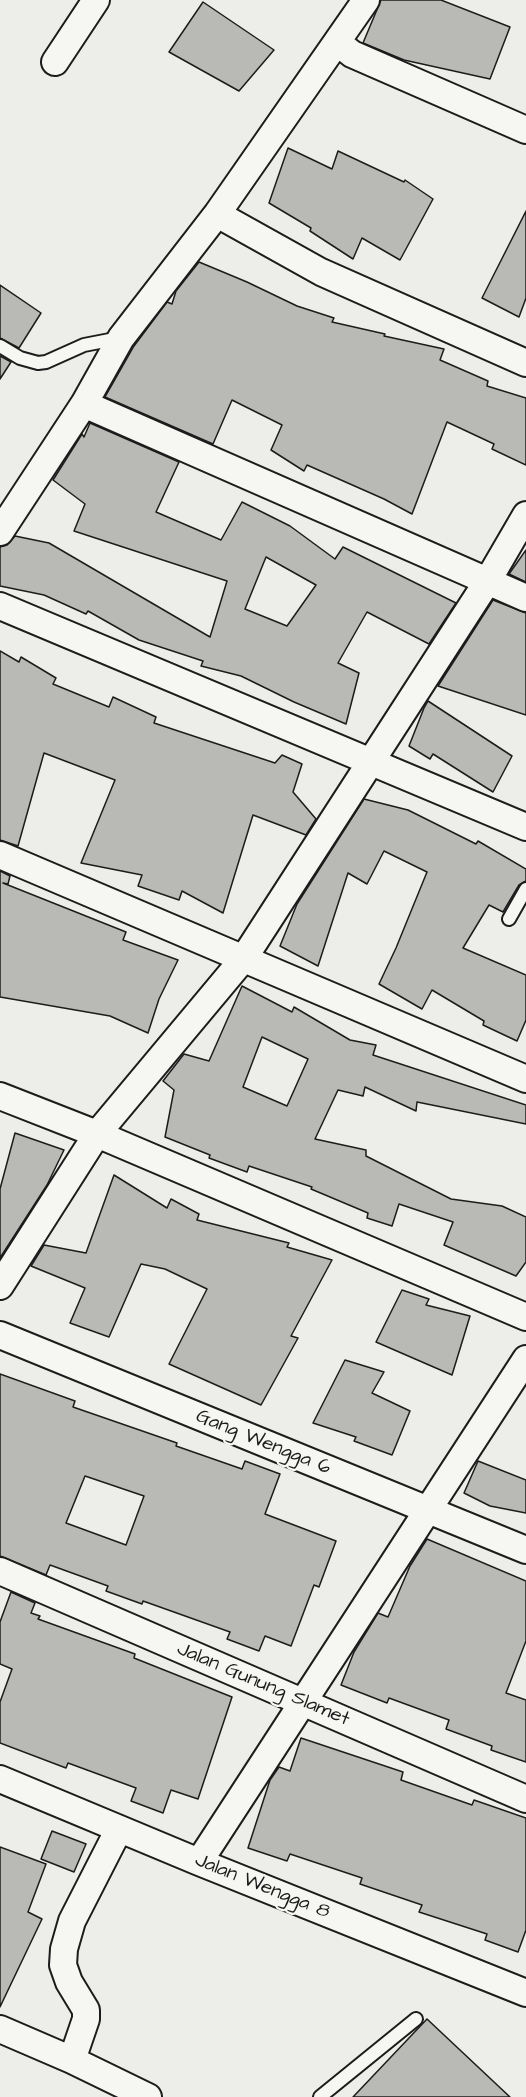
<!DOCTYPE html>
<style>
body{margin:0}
canvas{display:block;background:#edede9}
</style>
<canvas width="526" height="2097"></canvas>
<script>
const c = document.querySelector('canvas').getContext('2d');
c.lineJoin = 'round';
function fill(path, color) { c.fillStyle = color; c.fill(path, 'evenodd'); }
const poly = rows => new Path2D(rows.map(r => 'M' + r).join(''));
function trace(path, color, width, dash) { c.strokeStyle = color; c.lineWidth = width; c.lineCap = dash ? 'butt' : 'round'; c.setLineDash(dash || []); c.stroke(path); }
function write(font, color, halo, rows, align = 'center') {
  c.font = font + ' "Architects Daughter",sans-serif'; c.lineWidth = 4.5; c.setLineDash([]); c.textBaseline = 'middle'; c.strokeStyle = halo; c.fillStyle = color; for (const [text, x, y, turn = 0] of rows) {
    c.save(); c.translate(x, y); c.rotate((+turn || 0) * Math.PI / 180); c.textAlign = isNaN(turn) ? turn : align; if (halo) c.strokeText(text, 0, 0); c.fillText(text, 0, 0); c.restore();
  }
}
const building = poly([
 [381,0,441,0,510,27,490,79,404,60,363,43,381,0],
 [203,2,274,50,239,91,169,52,203,2],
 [288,148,332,169,338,151,404,182,405,180,433,199,400,260,362,238,353,259,310,231,311,228,269,203,288,148],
 [526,211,526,298,519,317,482,298,526,211],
 [199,262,247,282,297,306,334,318,332,322,385,334,384,336,444,349,440,360,488,381,487,386,526,398,526,465,492,449,494,444,447,422,412,514,384,499,307,465,304,471,271,450,282,425,232,400,213,444,105,397,134,346,167,302,172,304,176,291,199,262],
 [0,285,41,313,19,348,0,338,0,285],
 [0,356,11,362,0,379,0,356],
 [90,423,179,462,156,512,221,540,242,502,290,526,335,559,343,547,456,603,429,644,367,612,338,663,359,673,346,724,294,702,241,676,201,666,203,661,139,640,88,611,86,614,44,595,0,586,0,547,7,545,15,536,49,543,210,637,227,581,74,531,85,504,53,480,82,434,84,437,90,423],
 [266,557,316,585,287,626,245,609,266,557],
 [526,550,526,582,509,574,526,550],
 [493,600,526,613,526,715,438,686,493,600],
 [0,651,19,662,21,657,56,678,53,684,109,707,113,697,156,717,154,723,275,763,282,755,302,764,293,792,316,819,306,835,253,815,223,913,182,891,179,900,138,886,142,875,81,863,115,780,44,753,18,846,0,840,0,651],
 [428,701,512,756,493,792,433,754,430,759,409,746,424,708,428,701],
 [364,799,408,810,476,844,478,841,526,869,526,881,519,885,503,912,489,905,463,948,526,975,526,1020,517,1041,483,1025,484,1021,432,990,422,1009,379,984,396,948,427,872,384,851,367,884,348,873,318,966,280,946,297,904,364,799],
 [0,871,10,876,8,884,3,883,126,932,123,940,178,960,159,999,148,1033,110,1016,0,997,0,871],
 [242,986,292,1012,294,1007,350,1040,376,1045,373,1055,526,1105,526,1124,417,1102,416,1111,365,1087,363,1096,338,1090,315,1139,366,1150,366,1156,451,1199,502,1206,526,1217,526,1262,516,1276,444,1245,453,1222,399,1204,392,1226,367,1218,368,1213,311,1189,312,1187,249,1166,247,1172,209,1158,210,1155,165,1137,174,1090,163,1081,184,1054,209,1061,242,986],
 [262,1037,308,1059,287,1106,243,1087,262,1037],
 [15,1133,64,1150,47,1185,0,1258,0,1189,15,1133],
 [114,1175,167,1208,171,1199,199,1214,197,1220,289,1243,287,1247,332,1260,291,1336,298,1338,261,1405,169,1364,207,1289,165,1269,141,1264,109,1337,70,1323,85,1288,31,1266,44,1245,86,1253,114,1175],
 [402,1290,429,1299,426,1305,470,1316,452,1375,376,1342,402,1290],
 [345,1360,384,1372,372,1393,410,1411,392,1455,354,1441,356,1437,313,1423,345,1360],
 [0,1374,75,1401,73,1407,177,1443,176,1446,242,1469,245,1461,280,1474,265,1514,336,1541,319,1587,314,1585,291,1646,265,1636,259,1651,227,1639,230,1632,143,1601,142,1604,106,1591,108,1586,50,1565,46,1575,0,1556,0,1374],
 [85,1476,144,1496,126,1545,66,1523,85,1476],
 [478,1461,526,1480,526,1513,490,1506,464,1493,478,1461],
 [427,1539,526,1581,526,1641,506,1693,526,1700,526,1762,491,1750,492,1746,446,1729,449,1720,389,1698,387,1703,341,1685,354,1652,378,1613,388,1617,410,1566,427,1539],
 [11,1592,35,1603,31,1613,40,1616,38,1619,135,1654,134,1658,232,1697,198,1799,171,1790,163,1813,131,1801,136,1788,68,1763,66,1768,0,1743,0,1702,12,1669,0,1664,0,1622,11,1592],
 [301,1738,403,1772,401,1780,472,1805,474,1800,526,1818,526,1930,518,1952,485,1940,487,1934,419,1912,422,1905,360,1884,362,1878,290,1854,287,1861,248,1848,270,1780,279,1767,290,1771,301,1738],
 [52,1831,86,1844,74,1872,41,1859,52,1831],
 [0,1847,46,1864,28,1912,42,1919,0,2007,0,1847],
 [427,2019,510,2097,353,2097,427,2019]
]);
fill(building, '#b9b9b6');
trace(building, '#1c1c1c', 1.5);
const service = poly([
 [0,346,20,358,38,363,46,362,84,345,120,338],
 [509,919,526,889],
 [320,2097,416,2019]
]);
const minor = poly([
 [337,42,352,54,526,130],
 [55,62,96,0],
 [217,214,321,272,526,363],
 [84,404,526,598],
 [0,532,84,404,121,338,217,214,366,0],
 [0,606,526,827],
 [0,855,526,1079],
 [0,1096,97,1134,526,1317],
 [0,1286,97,1134,244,958,487,582,526,515],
 [0,1335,526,1550],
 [0,1571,526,1799],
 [0,1779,199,1862,526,1993],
 [199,1862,526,1359],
 [0,2029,72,2060,148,2097],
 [72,2060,86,2019,86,2010,69,1982,63,1965,64,1949,72,1921,119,1829]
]);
trace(service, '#1c1c1c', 16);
trace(minor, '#1c1c1c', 30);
trace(service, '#f6f6f2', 12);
trace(minor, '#f6f6f2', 26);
write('20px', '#1c1c1c', '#f6f6f2', [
 ["Gang Wengga 6",263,1443,22],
 ["Jalan Gunung Slamet",263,1685,23],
 ["Jalan Wengga 8",262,1887,22]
]);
</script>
